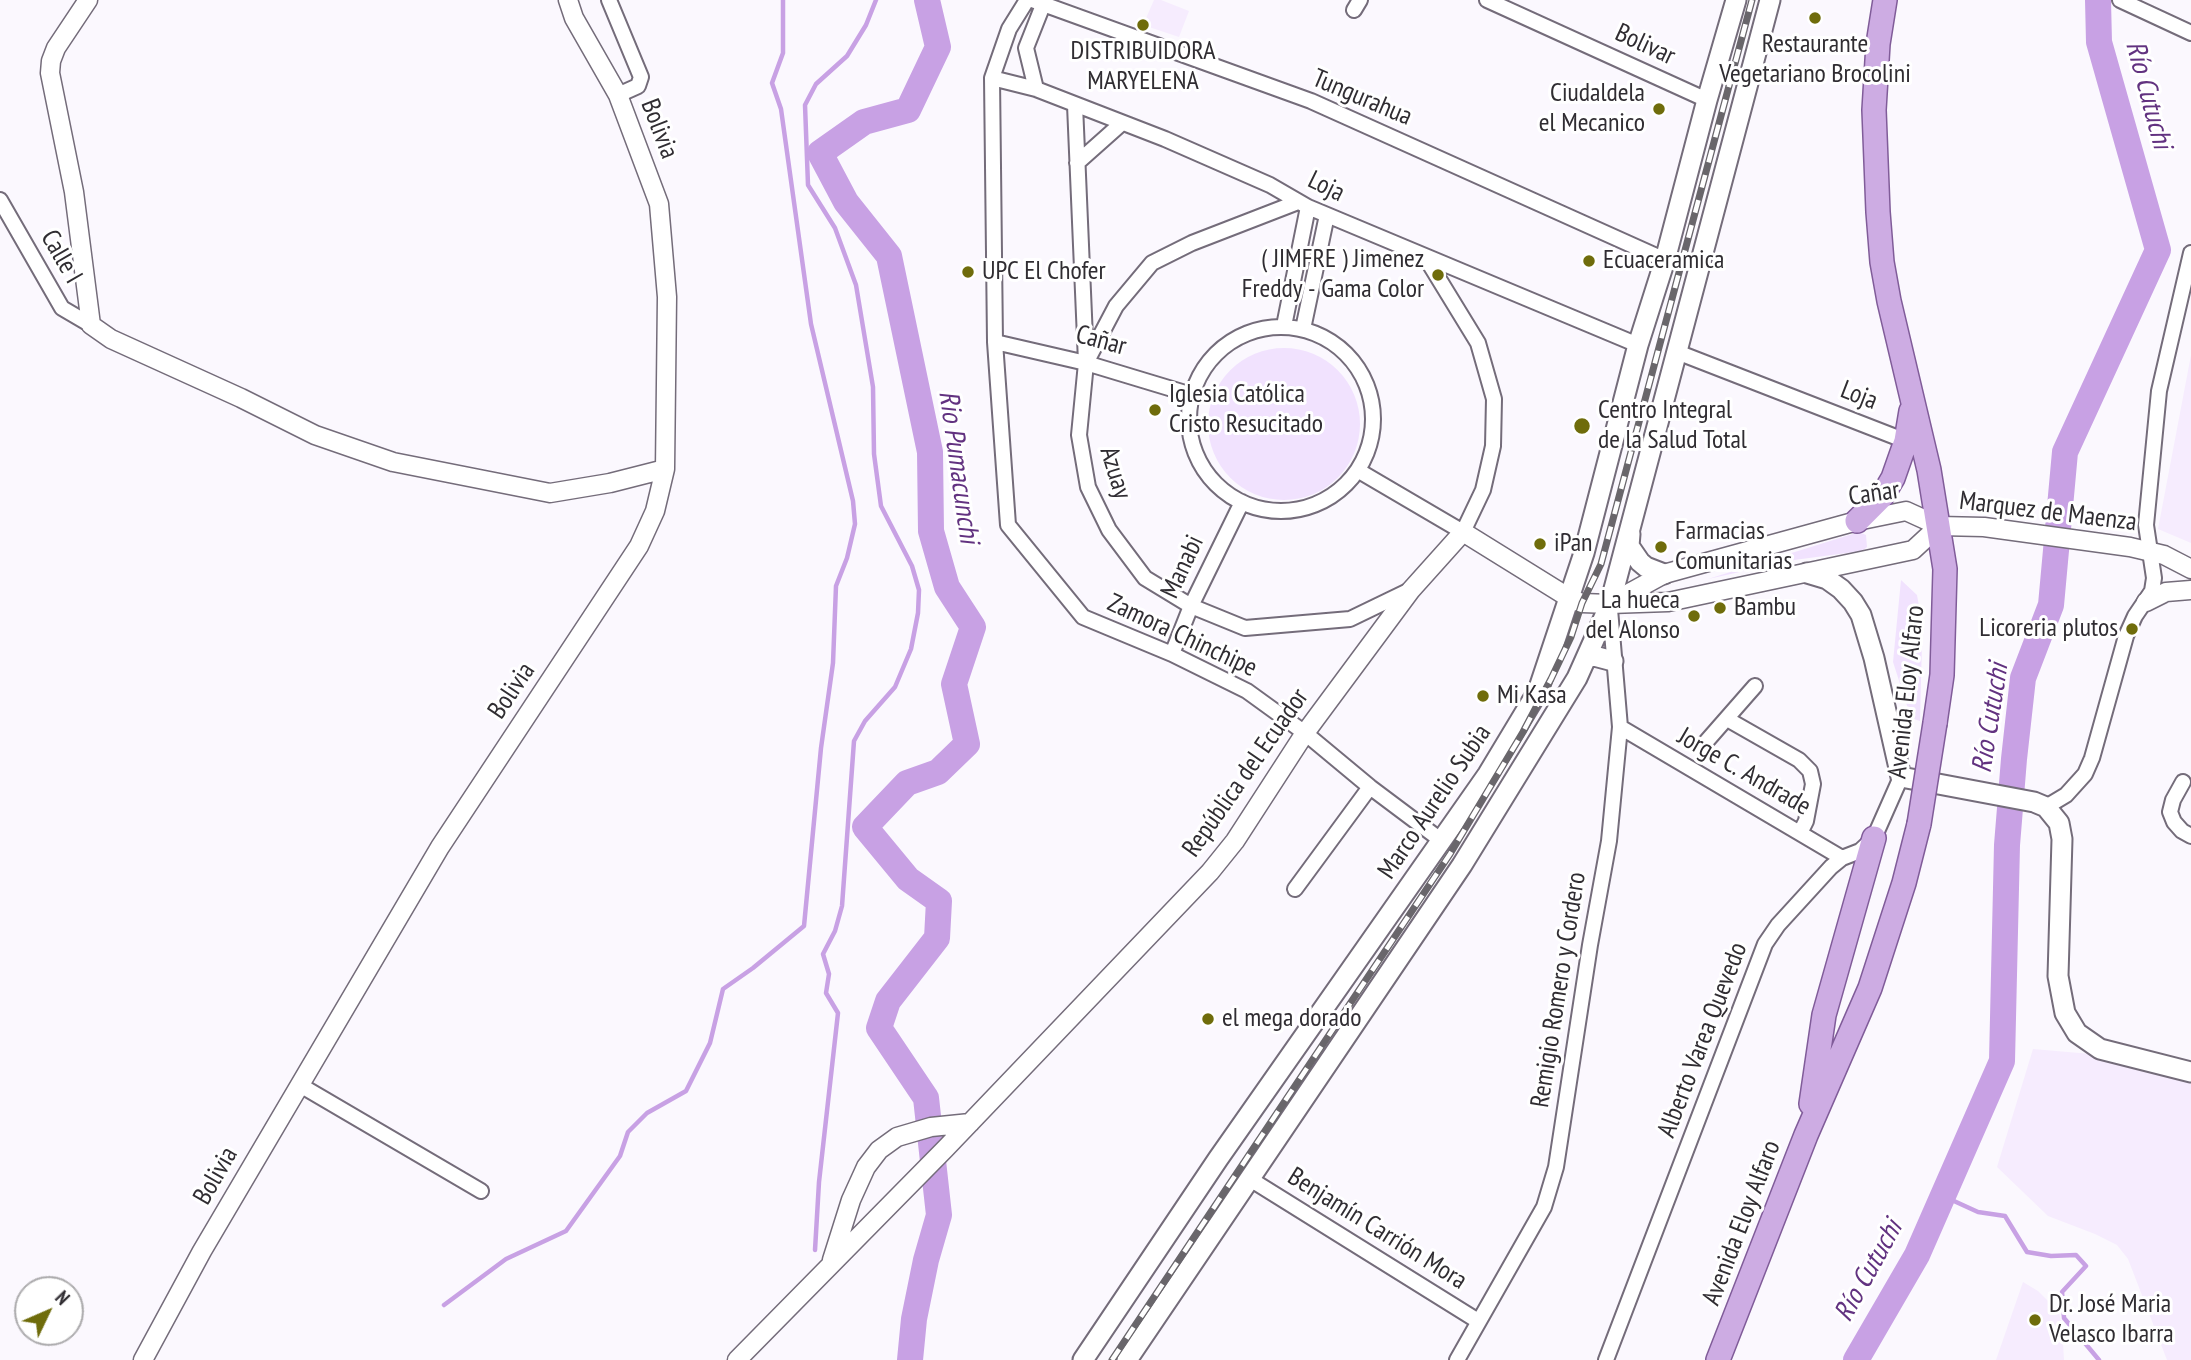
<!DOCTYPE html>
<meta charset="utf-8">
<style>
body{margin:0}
#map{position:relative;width:2191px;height:1360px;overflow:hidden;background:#fbf8fe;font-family:"PT Sans Narrow",sans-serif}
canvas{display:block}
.north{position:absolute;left:14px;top:1276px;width:70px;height:70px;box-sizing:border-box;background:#fff;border:2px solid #acabad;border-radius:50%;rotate:46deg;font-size:19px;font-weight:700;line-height:28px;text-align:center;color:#302d32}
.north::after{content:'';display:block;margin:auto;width:24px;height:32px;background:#6f6c0b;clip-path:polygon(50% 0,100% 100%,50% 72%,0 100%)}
</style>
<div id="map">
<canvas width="2191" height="1360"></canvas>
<div class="north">N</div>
</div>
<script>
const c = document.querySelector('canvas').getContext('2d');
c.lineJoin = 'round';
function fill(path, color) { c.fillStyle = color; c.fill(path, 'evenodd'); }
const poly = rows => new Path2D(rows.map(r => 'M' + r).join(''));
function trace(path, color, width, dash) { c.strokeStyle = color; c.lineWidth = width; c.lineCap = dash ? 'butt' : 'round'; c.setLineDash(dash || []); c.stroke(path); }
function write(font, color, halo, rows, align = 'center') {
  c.font = font + ' "PT Sans Narrow",sans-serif'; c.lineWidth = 6; c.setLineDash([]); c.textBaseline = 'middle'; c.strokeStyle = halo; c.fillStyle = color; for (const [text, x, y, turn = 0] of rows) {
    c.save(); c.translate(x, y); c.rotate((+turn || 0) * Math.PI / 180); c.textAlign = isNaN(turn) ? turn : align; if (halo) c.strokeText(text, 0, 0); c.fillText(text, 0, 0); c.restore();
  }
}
fill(poly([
 [1154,0,1161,0,1189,11,1179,37,1143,25],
 [2191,355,2191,543,2158,529],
 [2033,1049,2091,1054,2191,1078,2191,1360,2167,1360,2128,1259,2117,1245,2095,1234,2048,1216,1997,1167],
 [2023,1282,2038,1291,2059,1312,2062,1327,2064,1360,1996,1360]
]), '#f6ecfe');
fill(poly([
 '1208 424a76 76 0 1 1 152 0a76 76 0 1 1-152 0Z',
 [1859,532,1866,535,1867,547,1862,551,1794,560,1708,579],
 [1901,580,1917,595,1920,612,1922,641,1920,721,1911,718,1893,662]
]), '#f1e2fe');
trace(poly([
 [1943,1196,1978,1212,2005,1216,2027,1252,2051,1256,2076,1255,2086,1266,2062,1292,2064,1318,2099,1360],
 [815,1250,819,1182,838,1013,826,993,829,974,823,954,835,931,842,906,854,741,865,721,895,687,911,649,918,613,919,590,912,566,881,506,874,454,873,387,856,285,835,228,808,185,805,105,816,84,847,56,866,25,876,0],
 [444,1305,506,1259,566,1231,620,1156,628,1132,647,1113,686,1091,710,1043,723,989,753,968,804,926,821,748,833,663,836,586,847,558,855,524,853,501,811,324,781,109,772,83,783,53,783,0]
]), '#c8a1e4', 4.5);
trace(poly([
 [910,1360,914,1319,926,1260,939,1215,926,1098,879,1028,888,1001,937,938,939,901,908,879,865,827,907,783,938,772,967,744,954,684,973,627,947,587,931,531,930,452,889,256,846,202,820,153,864,122,908,110,938,47,927,0],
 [1856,1360,1917,1255,2002,1061,2007,845,2014,759,2023,678,2051,605,2065,452,2158,250,2099,42,2098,0]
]), '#c8a1e4', 26);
const minor = poly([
 [609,0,641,77,638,86,618,95],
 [1027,0,1009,29,992,78,995,342,1008,525,1083,617,1172,654,1247,691,1305,733,1370,787,1442,841],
 [1032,0,1311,101,1665,260],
 [1487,0,1707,100],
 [2120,0,2191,33],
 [1354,10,1360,0],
 [992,78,1036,89,1165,139,1270,185,1308,207,1638,345],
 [1036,89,1026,48,1045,0],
 [1075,105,1086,362],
 [1077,163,1122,123],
 [0,200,62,308,91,325],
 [1298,202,1192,243,1152,263,1116,306,1086,363,1079,435,1088,487,1109,530,1145,578,1191,606,1245,628,1350,619,1410,590],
 [1284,326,1308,207],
 '1189 419a92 92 0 1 1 184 0a92 92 0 1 1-184 0Z',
 [1303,329,1327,215],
 [995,342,1086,363,1192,395],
 [1677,352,1906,441],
 [1359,471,1463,532,1483,490,1493,446,1494,399,1478,343,1426,258],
 [1172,654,1191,606,1242,502],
 [1727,719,1799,760,1810,771,1813,784,1806,821,1800,833],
 [1620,727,1842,858],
 [1705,743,1755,686],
 [2183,782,2173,800,2170,812,2174,822,2182,831,2191,836],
 [2046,807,2066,795,2085,774,2092,758,2126,636,2135,616,2152,591,2154,578,2146,525,2159,391,2191,253],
 [1295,889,1370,787],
 [300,1085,481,1191],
 [1250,1179,1478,1321],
 [1457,1360,1544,1207,1556,1167,1590,945,1609,841,1620,727,1610,609],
 [1606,1360,1765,944,1778,925,1831,867,1842,858,1860,851,1874,838,1901,777]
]);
const tertiary = poly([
 [88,0,56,48,51,61,50,73,74,192,91,325,111,339,241,398,315,435,393,462,550,493,610,483,665,469],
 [1613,602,1664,574,1857,521,1906,511,1939,526,1984,527,2130,547,2164,555,2191,569],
 [2146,602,2166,592,2191,590],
 [832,1260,851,1200,866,1167,879,1150,897,1137,931,1127,970,1123],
 [143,1360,202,1251,440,847,639,546,655,511,665,469,667,297,659,204,618,95,574,18,568,0],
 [737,1360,945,1149,1210,872,1235,841,1305,733,1411,590,1463,532,1571,599,1582,603,1610,604,1668,602,1913,550,1939,526]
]);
const secondary = poly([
 [1630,534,1629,546,1640,562,1646,567,1664,574],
 [1807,573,1827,579,1841,589,1853,602,1861,615,1874,658,1901,777,2034,802,2046,807,2059,823,2062,839,2058,976,2065,1013,2077,1033,2100,1049,2191,1072],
 [1586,658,1594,656,1613,661],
 [1083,1360,1218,1159,1488,774,1538,691,1584,553,1638,345,1665,260,1707,100,1736,0],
 [1127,1360,1462,865,1577,678,1610,604,1770,0]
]);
const primary = poly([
 [1885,0,1878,44,1874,110,1878,212,1882,262,1889,301,1929,470,1945,569,1942,675,1935,723],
 [1857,521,1883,495,1893,478,1906,441,1911,411],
 [1811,1104,1824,1015,1874,838],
 [1718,1360,1806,1135,1870,988,1904,883,1919,824]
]);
trace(minor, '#746c7a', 18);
trace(tertiary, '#746c7a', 21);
trace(secondary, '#746c7a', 23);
trace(primary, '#805c99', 26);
trace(minor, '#fff', 14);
trace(tertiary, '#fff', 18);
trace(secondary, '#fff', 19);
trace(primary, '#cdace3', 23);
const rail = poly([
 [1112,1360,1450,854,1523,732,1551,679,1571,637,1582,603,1601,564,1752,0]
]);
trace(rail, '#69666b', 7);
trace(rail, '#fff', 4.5, [13]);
const primaryBridge = poly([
 [1919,824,1935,723]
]);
trace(primaryBridge, '#805c99', 26, []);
trace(primaryBridge, '#cdace3', 23);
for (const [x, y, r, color] of [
 [1815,18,7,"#6f6c0b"],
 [1143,25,7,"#6f6c0b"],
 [1659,109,7,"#6f6c0b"],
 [1589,261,7,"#6f6c0b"],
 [968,272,7,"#6f6c0b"],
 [1438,275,7,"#6f6c0b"],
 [1155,410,7,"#6f6c0b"],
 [1582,426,9,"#6f6c0b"],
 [1540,544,7,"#6f6c0b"],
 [1661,547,7,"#6f6c0b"],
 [1720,608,7,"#6f6c0b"],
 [1694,616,7,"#6f6c0b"],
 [2132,629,7,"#6f6c0b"],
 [1483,696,7,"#6f6c0b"],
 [1208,1019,7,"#6f6c0b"],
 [2035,1320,7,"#6f6c0b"]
]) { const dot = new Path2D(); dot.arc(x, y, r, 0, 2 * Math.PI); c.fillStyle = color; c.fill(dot); trace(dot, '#fff', 2.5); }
write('26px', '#302d32', '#fff', [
 ["Bolivar",1645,45,25],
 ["Tungurahua",1362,98,23],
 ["Bolivia",659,129,69],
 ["Loja",1326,187,26],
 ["Calle I",61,257,60],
 ["Cañar",1101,341,15],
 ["Loja",1859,396,21],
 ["Azuay",1115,473,73],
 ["Cañar",1874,494,-8],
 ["Marquez de Maenza",2048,512,7],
 ["Manabi",1183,567,-65],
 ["Zamora Chinchipe",1182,636,25],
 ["Bolivia",512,691,-56],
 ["Avenida Eloy Alfaro",1907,692,-84],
 ["Jorge C. Andrade",1744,772,30],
 ["República del Ecuador",1246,773,-55],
 ["Marco Aurelio Subia",1435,802,-56],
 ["Remigio Romero y Cordero",1559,990,-81],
 ["Alberto Varea Quevedo",1703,1040,-69],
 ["Bolivia",216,1176,-60],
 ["Avenida Eloy Alfaro",1742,1223,-69],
 ["Benjamín Carrión Mora",1377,1229,32]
]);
write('26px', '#302d32', '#fff', [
 ["Restaurante",1815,45,"center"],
 ["Vegetariano Brocolini",1815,75,"center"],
 ["DISTRIBUIDORA",1143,52,"center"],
 ["MARYELENA",1143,82,"center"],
 ["Ciudaldela",1645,94,"right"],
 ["el Mecanico",1645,124,"right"],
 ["( JIMFRE ) Jimenez",1424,260,"right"],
 ["Freddy - Gama Color",1424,290,"right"],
 ["Ecuaceramica",1603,261],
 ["UPC El Chofer",982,272],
 ["Iglesia Católica",1169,395],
 ["Cristo Resucitado",1169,425],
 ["Centro Integral",1598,411],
 ["de la Salud Total",1598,441],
 ["Farmacias",1675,532],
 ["Comunitarias",1675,562],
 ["iPan",1554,544],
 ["La hueca",1680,601,"right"],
 ["del Alonso",1680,631,"right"],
 ["Bambu",1734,608],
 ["Licoreria plutos",2118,629,"right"],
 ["Mi Kasa",1497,696],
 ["el mega dorado",1222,1019],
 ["Dr. José Maria",2049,1305],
 ["Velasco Ibarra",2049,1335]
], 'left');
write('italic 28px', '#623280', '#fff', [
 ["Río Cutuchi",2148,95,75],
 ["Rio Pumacunchi",958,467,82],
 ["Río Cutuchi",1991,718,-81],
 ["Río Cutuchi",1869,1271,-61]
]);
</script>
